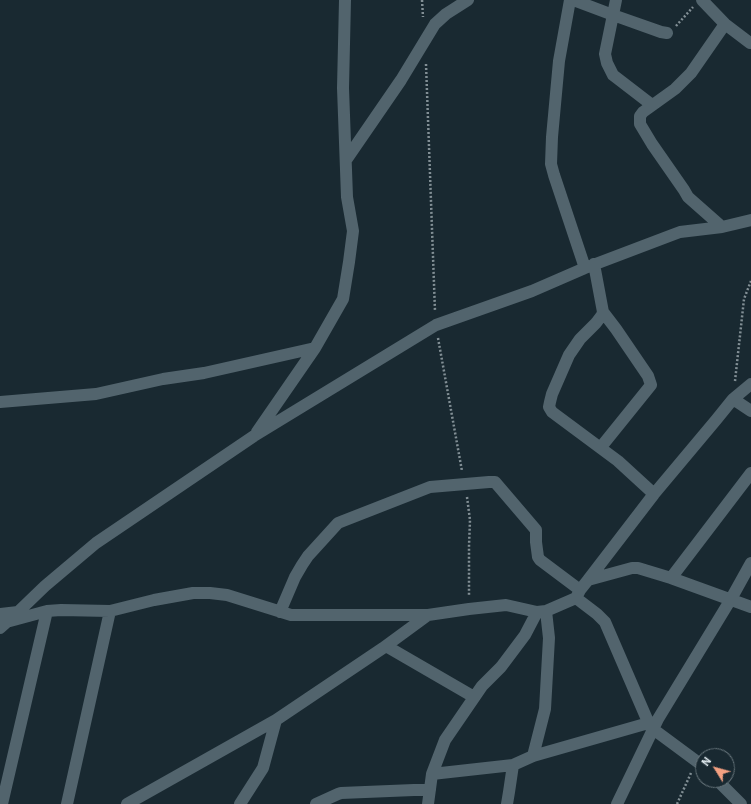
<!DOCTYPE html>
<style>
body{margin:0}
#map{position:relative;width:751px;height:804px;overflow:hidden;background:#192931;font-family:"IBM Plex Sans",sans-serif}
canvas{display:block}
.north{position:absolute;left:695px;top:748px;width:40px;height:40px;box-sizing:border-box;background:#192931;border:1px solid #67757b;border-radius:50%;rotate:307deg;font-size:11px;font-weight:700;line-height:16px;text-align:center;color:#dce6eb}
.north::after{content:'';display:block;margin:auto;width:14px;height:18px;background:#f3a081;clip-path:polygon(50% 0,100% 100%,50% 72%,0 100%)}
</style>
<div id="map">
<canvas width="751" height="804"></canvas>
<div class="north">N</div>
</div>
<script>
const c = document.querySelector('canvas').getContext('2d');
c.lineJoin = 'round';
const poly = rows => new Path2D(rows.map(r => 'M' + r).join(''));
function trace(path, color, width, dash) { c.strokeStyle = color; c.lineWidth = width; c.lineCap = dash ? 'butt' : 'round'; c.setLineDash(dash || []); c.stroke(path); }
trace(poly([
 [422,0,423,17],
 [676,26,693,7],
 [426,64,435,311],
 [438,338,462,471],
 [735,381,744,299,751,281],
 [467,497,470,520,469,546,469,596],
 [677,804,691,773]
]), '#828f95', 2.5, [2, 2]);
trace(poly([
 [570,0,559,61,552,137,551,164,554,175,585,268],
 [573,0,613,15,661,32,667,33],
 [616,0,605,54,607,63,613,75,652,105],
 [702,0,725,24,750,43],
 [346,160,401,80,435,24,446,14,468,0],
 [722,227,688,197,684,190,652,144,640,124,640,116,643,112,675,89,691,73,725,24],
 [594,264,603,312,602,315,596,323,580,339,569,355,552,394,550,402,549,407,552,412,618,461,654,494],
 [733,399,751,411],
 [0,402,96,394,163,379,204,373,315,348],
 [257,432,315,348,343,299,349,262,353,231,347,197,343,88,345,0],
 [601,447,651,385,648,376,616,329,603,312],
 [671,578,751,473],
 [588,580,654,494,716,420,733,399,751,384],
 [576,598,597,614,605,622,649,724],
 [280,612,295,577,302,565,308,556,338,523,343,521,430,487,489,482,495,482,536,530,536,542,538,557,540,560,580,590],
 [0,614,18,612],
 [10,621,47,611,61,610,110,611,154,600,193,593,210,593,227,595,291,615,428,615,469,609,506,605,537,612,546,611,576,598,580,590,588,580,632,568,638,568,671,578,751,607],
 [0,628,18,612,45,586,96,543,254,436,436,325,532,291,585,268,672,235,680,232,722,227,751,220],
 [386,646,474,697],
 [653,729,703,766],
 [533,756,545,709,549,638,546,611],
 [432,774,513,765,533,756,645,724,655,725],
 [717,780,741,804],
 [2,804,47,611],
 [67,804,110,611],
 [127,804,276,720,383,648,428,615],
 [240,804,263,768,276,720],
 [316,804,338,794,341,793,414,790,430,790],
 [428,804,432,774,445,740,482,686,501,667,525,635,537,612],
 [507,804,509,792,513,765],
 [617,804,658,719,731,599,751,563]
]), '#52646d', 12);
</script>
